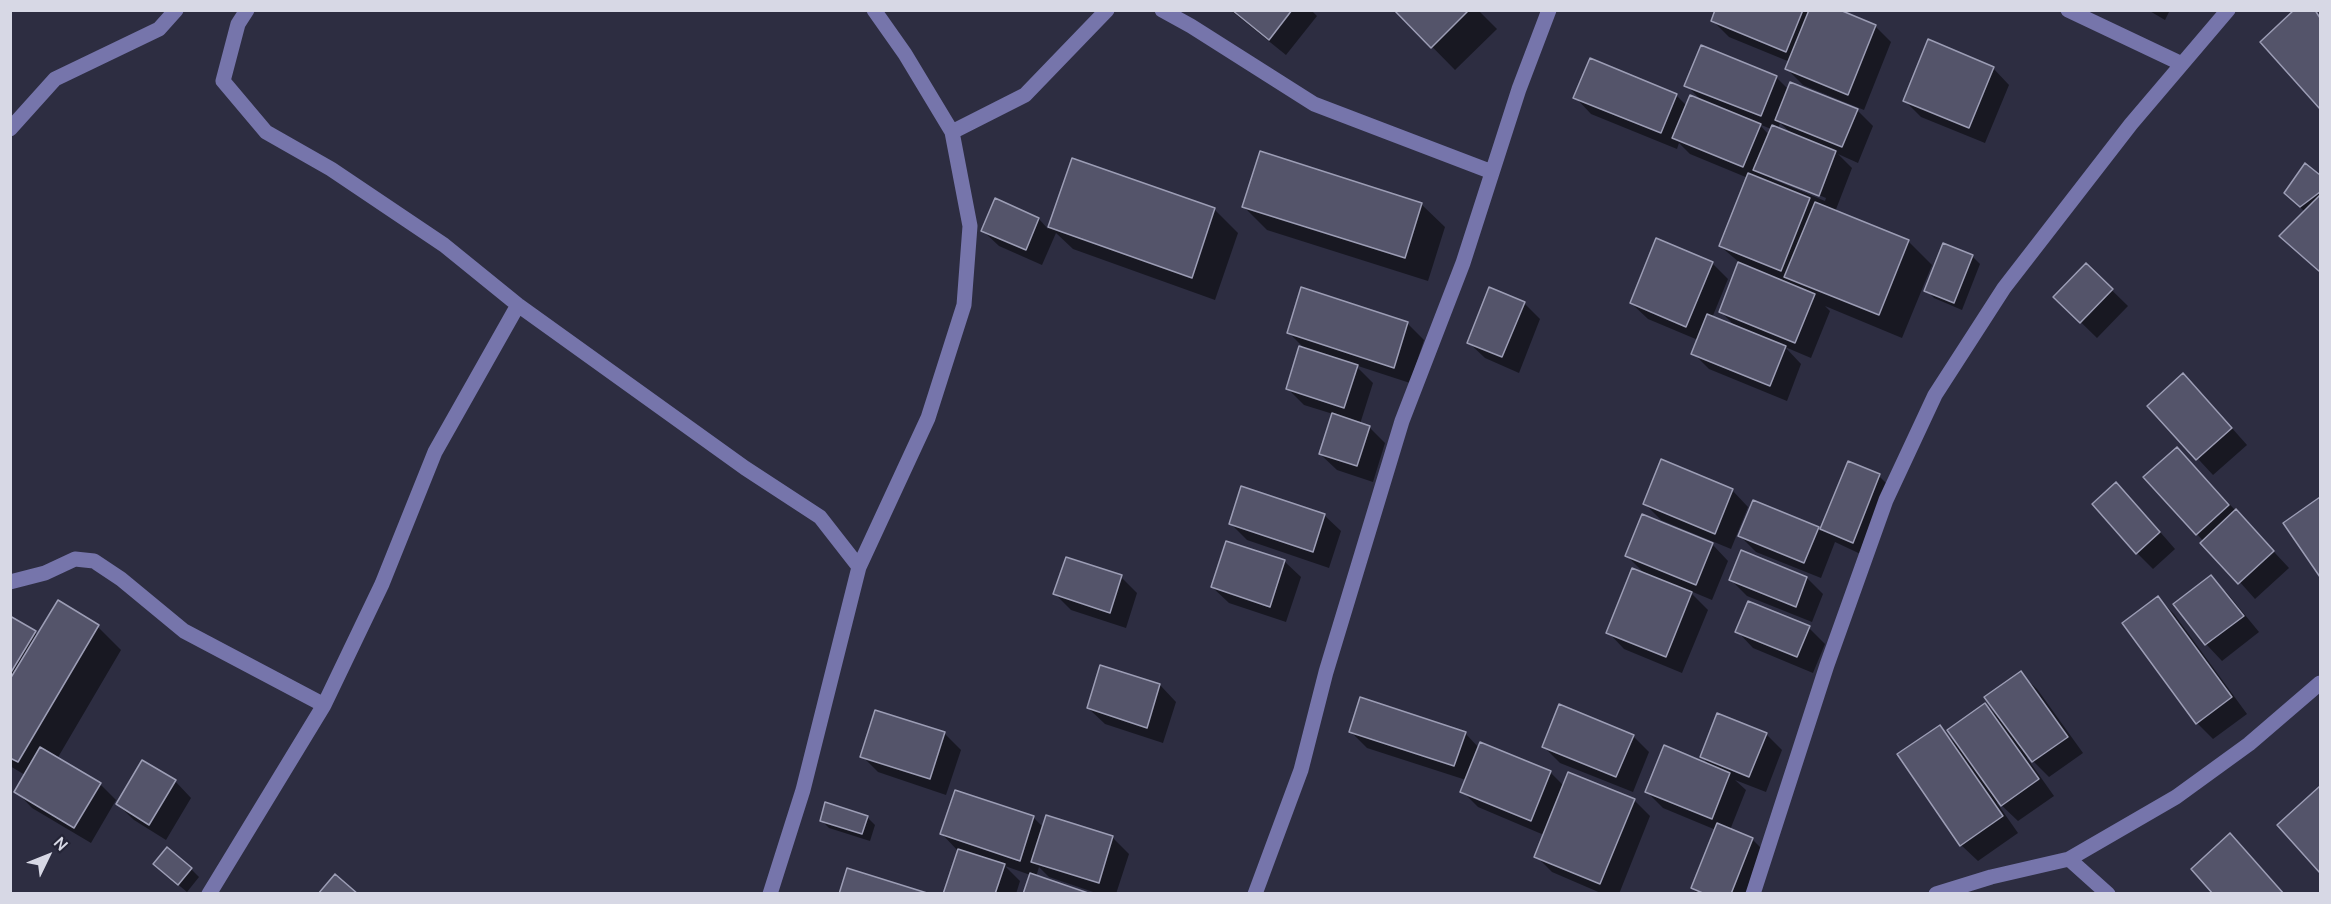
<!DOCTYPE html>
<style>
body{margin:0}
#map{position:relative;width:2331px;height:904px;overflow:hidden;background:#2d2d41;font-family:Manrope,sans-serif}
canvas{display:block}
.frame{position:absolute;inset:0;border:12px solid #d7d8e5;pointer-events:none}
.north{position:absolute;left:18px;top:826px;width:60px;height:60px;-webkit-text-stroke:4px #242436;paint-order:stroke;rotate:47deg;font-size:16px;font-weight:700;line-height:24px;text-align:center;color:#d7d8e5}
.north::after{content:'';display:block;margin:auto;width:21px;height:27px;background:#d7d8e5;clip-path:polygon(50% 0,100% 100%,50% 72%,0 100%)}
</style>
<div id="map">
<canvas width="2331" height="904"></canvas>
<div class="frame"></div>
<div class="north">N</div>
</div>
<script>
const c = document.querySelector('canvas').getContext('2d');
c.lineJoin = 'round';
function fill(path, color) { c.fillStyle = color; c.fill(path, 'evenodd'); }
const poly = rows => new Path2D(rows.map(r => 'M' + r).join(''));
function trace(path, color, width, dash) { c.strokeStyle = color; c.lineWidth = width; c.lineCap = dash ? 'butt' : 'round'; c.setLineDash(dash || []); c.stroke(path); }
fill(poly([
 [1230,10,1311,10,1317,16,1286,55],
 [1396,10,1478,10,1497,29,1455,70],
 [1717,10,1836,10,1875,26,1891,42,1864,110,1803,85,1787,69,1790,62,1729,37,1713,21],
 [2148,10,2170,10,2165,20],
 [2314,10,2320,17,2320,107,2262,42],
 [1993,68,2009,85,1985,143,1921,117,1905,101],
 [1776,77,1789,90,1857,110,1873,126,1858,163,1838,154,1852,168,1835,212,1909,242,1932,265,1902,338,1825,306,1830,311,1811,358,1785,347,1801,364,1787,401,1709,369,1693,353,1698,340,1648,319,1631,303,1712,263,1728,279,1712,318,1737,328,1720,311,1740,263,1720,246,1748,178,1690,154,1679,143,1677,149,1591,114,1575,97,1676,95,1687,106,1702,101,1686,85],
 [1780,123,1792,134,1778,129],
 [1759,124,1771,129,1769,135],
 [1772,176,1826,198,1825,201,1772,179],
 [1073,160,1215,210,1238,233,1215,300,1073,249,1056,233,1042,265,999,246,982,230,1039,219,1048,229],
 [2305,165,2320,177,2320,273,2281,236,2305,212,2286,193],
 [1421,204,1445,227,1428,281,1267,230,1244,207],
 [1972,256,1980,264,1962,310,1934,298,1926,290],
 [2086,265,2128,306,2097,338,2055,297],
 [1302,289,1408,324,1424,340,1410,383,1355,365,1373,383,1360,424,1369,427,1385,443,1373,482,1337,470,1320,454,1333,414,1304,405,1287,388,1306,350,1288,332],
 [1524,303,1540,319,1519,373,1485,358,1468,342],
 [2199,391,2247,445,2213,475,2149,406],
 [1849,463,1879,476,1895,492,1869,558,1835,542,1821,578,1756,552,1740,536,1818,528,1821,531],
 [2193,465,2289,568,2255,599,2197,534],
 [1732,490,1748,507,1731,549,1661,520,1645,504],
 [2320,499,2320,575,2285,524],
 [2132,500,2175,549,2153,569,2137,553],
 [1324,515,1341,531,1329,568,1247,540,1231,524],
 [1712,544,1728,561,1712,600,1688,590,1708,610,1682,673,1624,649,1608,632,1647,576,1627,556],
 [1742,552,1807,578,1823,594,1812,622,1747,596,1731,580],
 [1284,561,1301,577,1286,622,1229,603,1212,587],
 [1121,577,1137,593,1126,628,1071,610,1055,594],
 [2211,577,2227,593,2259,632,2222,661,2206,644,2175,605],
 [2158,598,2174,614,2247,714,2213,739,2197,723],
 [58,602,98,627,121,650,57,759,100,784,116,800,91,843,32,808,16,791,25,775,10,766,10,617,38,635],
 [1809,628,1825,644,1813,673,1753,648,1737,631],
 [2020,673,2037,689,2083,753,2049,777,2028,756,2027,758,2054,796,2018,821,1998,802,1997,803,2018,833,1978,861,1961,845,1939,727,1956,744,1985,704,2002,721],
 [1160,685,1176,702,1163,743,1105,724,1088,708],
 [876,711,945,734,961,750,946,795,878,772,862,756],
 [1351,732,1465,733,1479,748,1550,772,1564,786,1634,800,1650,816,1619,894,1603,894,1552,872,1536,856,1544,835,1478,807,1462,791,1466,780,1367,748],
 [1766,734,1782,750,1766,792,1735,780,1746,790,1730,830,1752,839,1768,855,1753,894,1698,894,1692,888,1716,830,1663,808,1647,792,1711,767,1702,757],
 [1633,736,1649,752,1633,792,1560,763,1543,746],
 [142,762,175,781,191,798,166,840,134,820,117,804],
 [2320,788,2320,870,2280,825],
 [867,817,875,825,870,841,829,828,821,820],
 [1033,817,1044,828,1047,817,1113,838,1129,854,1116,894,1099,894,1049,877,1039,867,1036,877,1005,866,1020,881,1016,894,945,894,958,851,942,834],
 [191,869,199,877,187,892,163,872]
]), '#0007');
const building = poly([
 [1232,10,1292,10,1269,40,1232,10],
 [1394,10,1469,10,1431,48,1394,10],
 [1715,10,1803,10,1786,52,1711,21,1715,10],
 [1809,10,1840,10,1876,25,1848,95,1785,69,1809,10],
 [2294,10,2315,10,2320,18,2320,109,2260,42,2294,10],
 [1928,39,1994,67,1969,128,1903,101,1928,39],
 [1701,45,1777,76,1761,116,1684,86,1701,45],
 [1590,58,1677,94,1661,133,1573,98,1590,58],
 [1790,82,1858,109,1842,147,1775,120,1790,82],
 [1690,95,1761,124,1743,167,1672,138,1690,95],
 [1772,125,1836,151,1819,196,1753,170,1772,125],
 [1260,151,1422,203,1405,258,1242,207,1260,151],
 [1072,158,1215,208,1192,278,1048,227,1072,158],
 [2305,163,2320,175,2320,192,2300,207,2284,193,2305,163],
 [1748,173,1810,198,1781,271,1719,246,1748,173],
 [2320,195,2320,272,2279,236,2320,195],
 [995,198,1039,218,1026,250,981,231,995,198],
 [1815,202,1909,240,1879,315,1784,277,1815,202],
 [1656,238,1713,262,1686,327,1630,303,1656,238],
 [1943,243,1973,255,1954,303,1924,291,1943,243],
 [1738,262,1815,294,1795,343,1719,312,1738,262],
 [2086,263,2113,289,2080,323,2053,297,2086,263],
 [1301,287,1408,322,1394,368,1287,333,1301,287],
 [1489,287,1525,302,1502,357,1467,343,1489,287],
 [1707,314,1786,346,1770,386,1691,354,1707,314],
 [1299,346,1358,365,1344,408,1286,389,1299,346],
 [2183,373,2232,428,2196,460,2147,406,2183,373],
 [1332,413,1370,426,1357,466,1319,454,1332,413],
 [2177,447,2229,505,2196,535,2143,477,2177,447],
 [1661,459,1733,489,1715,534,1643,504,1661,459],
 [1848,461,1880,474,1853,543,1820,529,1848,461],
 [2116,482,2160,532,2136,554,2092,504,2116,482],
 [1241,486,1325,514,1313,552,1229,524,1241,486],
 [2320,497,2320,577,2283,523,2320,497],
 [1753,500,1819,527,1804,563,1738,536,1753,500],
 [2236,509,2274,551,2238,584,2200,543,2236,509],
 [1642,514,1713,543,1696,585,1625,556,1642,514],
 [1226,541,1285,560,1270,607,1211,587,1226,541],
 [1741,550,1807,577,1796,607,1729,580,1741,550],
 [1066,557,1122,575,1110,613,1053,594,1066,557],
 [1632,568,1692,592,1666,657,1606,633,1632,568],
 [2211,575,2244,616,2205,645,2173,604,2211,575],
 [2158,596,2232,697,2196,724,2122,623,2158,596],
 [58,600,99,625,18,762,10,758,10,679,58,600],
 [1748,601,1810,626,1797,657,1735,632,1748,601],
 [10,616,36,631,10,674,10,616],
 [1100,665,1160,684,1147,728,1087,708,1100,665],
 [2021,671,2068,737,2032,762,1984,697,2021,671],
 [1360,697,1466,732,1454,766,1349,732,1360,697],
 [1985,703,2039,779,2001,806,1947,730,1985,703],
 [1559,704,1634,735,1616,777,1542,747,1559,704],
 [875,710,945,732,930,779,860,757,875,710],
 [1717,713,1767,733,1749,777,1700,757,1717,713],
 [1940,725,2003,816,1960,846,1897,754,1940,725],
 [1480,742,1551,771,1531,821,1460,792,1480,742],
 [1664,745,1730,773,1712,819,1645,792,1664,745],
 [40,747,101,783,74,828,14,792,40,747],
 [142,760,176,780,149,825,116,804,142,760],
 [1568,772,1635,799,1600,884,1534,857,1568,772],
 [2320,786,2320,873,2277,825,2320,786],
 [955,790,1034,816,1020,861,940,834,955,790],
 [825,802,868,816,862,834,820,821,825,802],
 [1046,815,1113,836,1099,883,1031,862,1046,815],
 [1717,823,1753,838,1731,894,1705,894,1691,888,1717,823],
 [2230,833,2284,894,2213,894,2191,869,2230,833],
 [167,847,192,868,178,885,153,864,167,847],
 [958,849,1005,864,995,894,943,894,958,849],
 [847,868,927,893,927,894,839,894,847,868],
 [1030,873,1091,894,1023,894,1030,873],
 [335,874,358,894,318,894,335,874]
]);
fill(building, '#54546a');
trace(building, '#9c9db5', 1.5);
trace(poly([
 [247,10,238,24,223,81,266,132,331,169,444,245,518,305,745,468,820,517,859,567],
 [1162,10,1191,26,1314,104,1492,172],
 [2068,10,2182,64],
 [10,129,55,79,159,29,176,10],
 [952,132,1025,95,1107,10],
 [10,582,45,573,75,559,94,561,121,579,184,631,324,705],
 [2069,859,2108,894],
 [209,894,324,705,382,584,435,452,518,305],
 [770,894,803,790,859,567,928,418,964,305,970,226,952,132,905,54,874,10],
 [1255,894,1301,770,1326,672,1402,421,1463,263,1519,89,1549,10],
 [1753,894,1827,665,1886,500,1935,395,2004,288,2131,124,2228,10],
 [1936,894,1991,877,2069,859,2176,797,2249,744,2320,683]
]), '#7675ab', 15);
</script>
